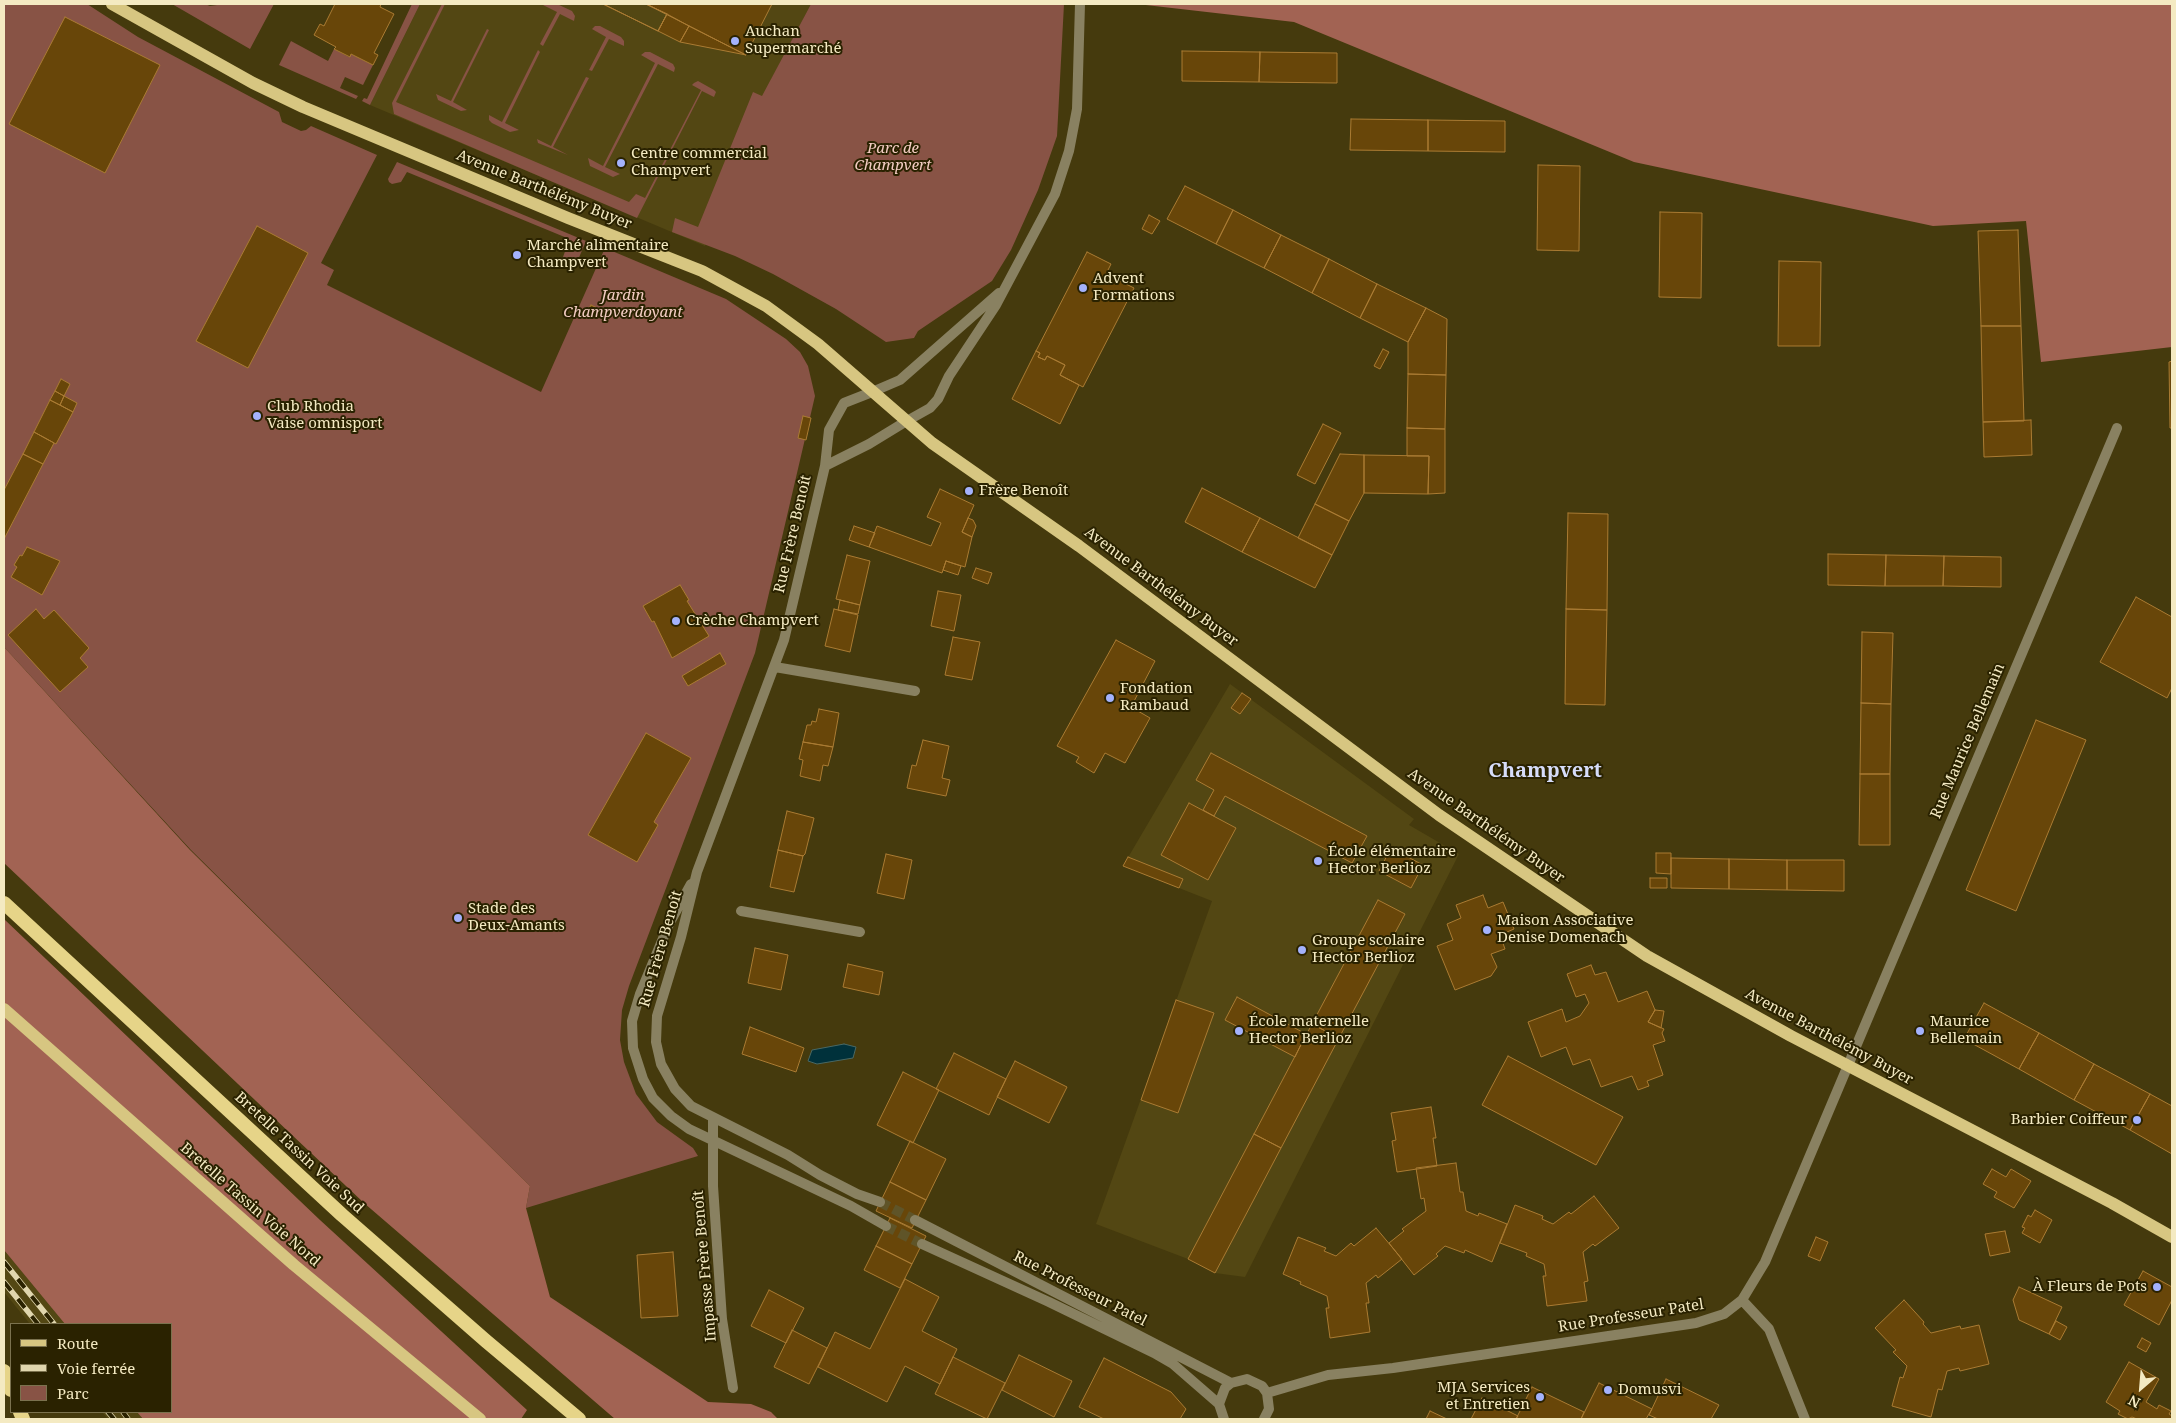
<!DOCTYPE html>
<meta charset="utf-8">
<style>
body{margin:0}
#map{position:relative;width:2176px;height:1423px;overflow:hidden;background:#453a0d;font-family:"Noto Serif",serif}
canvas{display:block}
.frame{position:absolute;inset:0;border:5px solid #f4eac2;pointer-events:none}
.legend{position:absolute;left:10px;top:1323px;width:162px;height:90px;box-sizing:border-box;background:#2a2200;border:1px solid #7b724e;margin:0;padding:6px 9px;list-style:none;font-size:15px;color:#f4eac2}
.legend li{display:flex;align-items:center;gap:10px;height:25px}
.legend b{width:25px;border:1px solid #7b724e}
.north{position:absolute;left:2116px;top:1363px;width:50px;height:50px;-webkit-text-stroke:4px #2a2200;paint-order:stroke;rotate:207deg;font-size:14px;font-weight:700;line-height:20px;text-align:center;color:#f4eac2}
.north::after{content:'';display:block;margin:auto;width:18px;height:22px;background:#f4eac2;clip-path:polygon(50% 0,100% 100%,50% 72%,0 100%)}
</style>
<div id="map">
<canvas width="2176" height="1423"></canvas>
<div class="frame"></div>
<ul class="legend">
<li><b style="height:6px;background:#d7c681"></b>Route</li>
<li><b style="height:6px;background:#e0d6ae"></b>Voie ferrée</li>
<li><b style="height:14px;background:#885345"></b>Parc</li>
</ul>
<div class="north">N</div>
</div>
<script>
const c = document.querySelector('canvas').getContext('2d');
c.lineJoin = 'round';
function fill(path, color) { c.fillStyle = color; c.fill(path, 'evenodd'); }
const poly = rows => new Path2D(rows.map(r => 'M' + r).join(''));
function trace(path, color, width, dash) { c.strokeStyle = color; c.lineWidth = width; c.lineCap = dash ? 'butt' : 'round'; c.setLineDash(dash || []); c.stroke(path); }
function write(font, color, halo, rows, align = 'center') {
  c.font = font + ' "Noto Serif",serif'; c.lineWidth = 4; c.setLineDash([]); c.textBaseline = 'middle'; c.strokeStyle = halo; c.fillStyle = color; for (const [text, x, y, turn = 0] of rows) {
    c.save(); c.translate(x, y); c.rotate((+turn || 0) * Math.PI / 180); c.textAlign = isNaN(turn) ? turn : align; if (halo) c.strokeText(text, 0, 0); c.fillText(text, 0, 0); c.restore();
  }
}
fill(poly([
 [420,4,811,4,772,78,705,246,370,105],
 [1230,684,1414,819,1409,825,1459,854,1245,1277,1215,1273,1188,1259,1096,1224,1212,901,1123,866],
 [4,1250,65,1324,30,1324,4,1292],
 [102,1412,137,1412,143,1419,108,1419]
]), '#534713');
fill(poly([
 [4,4,87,4,138,37,279,112,282,122,301,131,306,130,311,126,377,155,321,263,334,270,327,285,541,392,605,248,726,299,786,339,800,352,808,366,815,396,755,653,629,986,622,1010,620,1040,624,1062,636,1094,657,1122,693,1148,698,1156,526,1208,530,1186,191,850,4,647],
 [172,4,205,4,210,6,224,4,274,4,250,49],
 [412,4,420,4,370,105,362,101,364,98,367,99],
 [442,4,445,4,396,102,629,202,636,194,645,198,701,90,692,85,694,83,698,81,714,90,716,92,714,97,702,91,637,218,394,114,392,103],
 [544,4,557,4,572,11,575,16,574,21,560,14,543,46,540,44,557,12,543,5],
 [811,4,1064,4,1057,136,1038,190,1011,250,992,281,918,331,914,338,886,342,836,309,773,274,735,256,672,232,675,218,698,227,753,92,762,96],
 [595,26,600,26,621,37,624,41,624,46,609,39,592,71,589,70,606,37,592,29],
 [487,29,489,30,453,102,467,110,461,111,438,100,436,94,451,101],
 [291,41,328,61,334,49,349,57,351,54,373,65,363,85,345,77,340,88,358,96,356,99,279,65],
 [538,50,540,52,505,123,519,130,510,132,492,123,489,120,489,115,502,122],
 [645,52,650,52,673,64,675,68,674,72,658,64,605,167,620,174,613,177,590,166,588,158,603,166,655,63,641,55],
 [586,77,589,78,553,147,568,155,538,143,537,139,551,146],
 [397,162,586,241,575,267,563,257,568,243,567,238,407,172,401,182,392,184,389,182,388,179]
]), '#885345');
fill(poly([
 [1137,4,2172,4,2172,347,2041,362,2026,221,1933,226,1634,162,1294,22],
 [4,647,190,850,530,1186,526,1208,550,1297,708,1402,751,1404,771,1412,778,1419,615,1419,364,1203,4,863],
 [4,919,320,1220,527,1410,521,1419,143,1419,137,1412,171,1412,171,1324,65,1324,4,1250]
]), '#a26353');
const water = poly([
 [844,1044,856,1047,853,1058,817,1064,808,1061,812,1050,844,1044]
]);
fill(water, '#00313b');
trace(water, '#496864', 1);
const building = poly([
 [335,4,381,4,380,7,394,14,374,53,378,55,373,65,351,54,350,57,334,49,336,47,314,35,320,24,324,26,335,4],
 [603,4,646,4,667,14,658,31,603,4],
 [603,4,646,4,667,14,658,31,603,4],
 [646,4,772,4,746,55,646,4],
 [667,14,689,26,680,42,658,31,667,14],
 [65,17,160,65,105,173,9,124,65,17],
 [689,26,746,55,680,42,689,26],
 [1182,51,1260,52,1259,82,1182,81,1182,51],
 [1260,52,1337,53,1337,83,1259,82,1260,52],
 [1351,119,1428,120,1428,151,1350,150,1351,119],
 [1428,120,1505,121,1505,152,1428,151,1428,120],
 [1538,165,1580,166,1579,251,1537,250,1538,165],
 [1185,186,1233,210,1216,244,1167,219,1185,186],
 [1233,210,1281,235,1264,268,1216,244,1233,210],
 [1660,212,1702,213,1701,298,1659,297,1660,212],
 [1149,215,1160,221,1152,234,1142,229,1149,215],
 [257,226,308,253,248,368,196,341,257,226],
 [2018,230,2021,326,1981,326,1978,231,2018,230],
 [1281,235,1329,259,1312,293,1264,268,1281,235],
 [1087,252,1111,264,1106,274,1134,288,1083,387,1060,375,1065,365,1047,356,1045,360,1038,357,1040,353,1036,351,1087,252],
 [1329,259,1377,284,1360,318,1312,293,1329,259],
 [1779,261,1821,262,1820,346,1778,346,1779,261],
 [1377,284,1426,308,1408,342,1360,318,1377,284],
 [591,305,599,309,596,316,587,312,591,305],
 [1426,308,1447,319,1446,375,1408,374,1408,342,1426,308],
 [1981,326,2021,326,2024,421,1983,422,1981,326],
 [1383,349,1389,352,1380,369,1374,366,1383,349],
 [1036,351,1040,353,1038,357,1045,360,1047,356,1065,365,1060,375,1079,385,1060,424,1012,399,1036,351],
 [2172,361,2172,428,2170,428,2169,362,2172,361],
 [1408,374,1446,375,1445,429,1407,428,1408,374],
 [61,379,70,384,64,396,55,391,61,379],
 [55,391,64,396,60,405,50,400,55,391],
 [64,396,77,403,73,412,60,405,64,396],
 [50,400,73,412,56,444,34,432,50,400],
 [803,416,811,418,806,440,798,438,803,416],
 [2031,420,2032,455,1984,457,1983,422,2031,420],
 [1323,424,1341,433,1315,484,1297,475,1323,424],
 [1407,428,1445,429,1445,493,1428,494,1429,456,1407,456,1407,428],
 [34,432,54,443,43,464,23,454,34,432],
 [23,454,43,464,4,539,4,490,23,454],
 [1340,454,1364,455,1364,493,1349,521,1315,504,1340,454],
 [1364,455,1429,456,1428,494,1364,493,1364,455],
 [1202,488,1260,518,1242,552,1185,522,1202,488],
 [940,489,974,505,962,532,972,537,965,567,946,561,942,573,869,547,877,526,931,546,941,523,927,517,940,489],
 [1315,504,1349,521,1332,555,1298,538,1315,504],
 [1568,513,1608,514,1607,610,1566,609,1568,513],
 [968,518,973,520,976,526,972,537,962,532,968,518],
 [1260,518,1332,555,1315,588,1242,552,1260,518],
 [854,526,875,533,869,547,849,540,854,526],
 [27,547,60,561,42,595,11,577,17,567,14,565,20,555,22,556,27,547],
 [1828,554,1886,555,1885,586,1828,585,1828,554],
 [847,555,870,561,860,605,836,599,847,555],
 [1886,555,1944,556,1943,586,1885,586,1886,555],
 [1944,556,2001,557,2001,587,1943,586,1944,556],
 [946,561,961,566,958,575,943,570,946,561],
 [976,568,992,573,988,584,972,578,976,568],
 [680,585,689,600,687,601,709,636,672,658,654,621,652,622,643,606,680,585],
 [938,591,961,595,954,631,931,626,938,591],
 [2136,597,2172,617,2172,688,2167,698,2100,662,2136,597],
 [840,600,860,605,858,614,838,610,840,600],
 [36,609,44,619,54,610,89,648,80,658,88,667,60,692,8,635,36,609],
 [834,609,858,615,850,652,825,646,834,609],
 [1566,609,1607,610,1605,705,1565,704,1566,609],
 [1862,632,1893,633,1891,704,1861,703,1862,632],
 [953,637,980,642,972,680,945,675,953,637],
 [1116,640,1155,661,1131,707,1150,718,1125,763,1105,753,1094,773,1076,762,1079,757,1057,746,1116,640],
 [720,653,726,664,688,686,682,676,720,653],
 [1242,693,1251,699,1240,714,1231,708,1242,693],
 [1861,703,1891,704,1890,774,1860,774,1861,703],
 [819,709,839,713,833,747,803,742,807,725,811,725,812,721,816,722,819,709],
 [2036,720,2086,740,2016,911,1966,890,2036,720],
 [646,733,691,758,654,822,658,825,637,862,588,835,646,733],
 [923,740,949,746,942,778,950,780,946,796,907,788,912,765,916,766,923,740],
 [803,742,833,747,828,766,823,765,820,781,800,776,803,760,799,759,803,742],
 [1211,753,1367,836,1352,863,1225,796,1214,816,1203,810,1214,790,1196,780,1211,753],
 [1860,774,1890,774,1890,845,1859,845,1860,774],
 [1189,803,1236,828,1208,880,1161,855,1189,803],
 [787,811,814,818,805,854,803,856,778,850,787,811],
 [1391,848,1423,865,1411,888,1379,871,1391,848],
 [778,850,803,856,794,892,770,887,778,850],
 [1656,853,1671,853,1671,874,1656,873,1656,853],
 [886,854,912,860,904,899,877,893,886,854],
 [1128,857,1183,879,1179,888,1123,866,1128,857],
 [1671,858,1729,859,1729,889,1671,888,1671,858],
 [1729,859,1787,860,1787,890,1729,889,1729,859],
 [1787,860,1844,860,1844,891,1787,890,1787,860],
 [1650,878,1667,878,1667,888,1650,888,1650,878],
 [1483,895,1488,908,1503,902,1514,929,1500,935,1505,949,1491,954,1497,967,1491,976,1455,990,1437,946,1453,940,1447,924,1461,918,1456,905,1483,895],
 [1378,900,1405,914,1339,1038,1312,1024,1378,900],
 [755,948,788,955,781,990,748,983,755,948],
 [848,964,883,972,879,995,843,987,848,964],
 [1591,965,1595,975,1606,972,1618,1002,1647,991,1655,1010,1648,1022,1664,1029,1662,1033,1665,1041,1653,1045,1663,1075,1647,1081,1649,1086,1638,1090,1632,1076,1601,1087,1590,1059,1573,1065,1566,1047,1541,1057,1528,1022,1562,1009,1566,1022,1580,1016,1589,1003,1585,994,1576,997,1567,974,1591,965],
 [1237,997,1306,1034,1295,1057,1225,1020,1237,997],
 [1176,1000,1214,1013,1178,1113,1141,1100,1176,1000],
 [1984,1003,2039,1033,2019,1069,1964,1039,1984,1003],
 [1655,1010,1664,1011,1661,1028,1648,1022,1655,1010],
 [1312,1024,1339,1038,1281,1148,1254,1134,1312,1024],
 [750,1027,804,1048,796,1072,742,1054,750,1027],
 [2039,1033,2094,1064,2074,1100,2019,1069,2039,1033],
 [954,1053,1006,1079,989,1115,936,1089,954,1053],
 [1508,1056,1623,1117,1596,1165,1482,1105,1508,1056],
 [1015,1061,1067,1087,1049,1123,997,1097,1015,1061],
 [2094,1064,2150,1094,2130,1130,2074,1100,2094,1064],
 [903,1072,939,1090,913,1143,877,1125,903,1072],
 [2150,1094,2172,1106,2172,1154,2130,1130,2150,1094],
 [1431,1107,1436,1138,1433,1138,1437,1166,1397,1172,1392,1141,1396,1140,1391,1113,1431,1107],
 [1254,1134,1281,1148,1215,1273,1188,1259,1254,1134],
 [910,1141,946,1159,926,1200,890,1182,910,1141],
 [1456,1163,1460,1192,1463,1192,1466,1211,1478,1216,1479,1213,1507,1224,1492,1262,1465,1250,1464,1253,1445,1246,1436,1254,1438,1256,1414,1275,1389,1243,1404,1231,1402,1229,1426,1211,1424,1198,1421,1199,1416,1168,1456,1163],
 [1992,1169,2006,1177,2011,1169,2031,1181,2014,1208,1994,1197,1997,1192,1983,1184,1992,1169],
 [890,1182,926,1200,912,1228,876,1211,890,1182],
 [1594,1196,1619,1228,1595,1246,1593,1244,1583,1252,1588,1281,1584,1282,1587,1301,1547,1306,1543,1276,1546,1276,1544,1264,1526,1256,1527,1253,1500,1243,1515,1205,1543,1216,1542,1219,1553,1224,1569,1212,1571,1214,1594,1196],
 [2035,1210,2052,1220,2040,1243,2022,1233,2025,1228,2022,1227,2028,1215,2031,1217,2035,1210],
 [890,1218,926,1236,912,1264,876,1246,890,1218],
 [1376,1228,1402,1259,1378,1278,1376,1275,1366,1283,1369,1303,1366,1303,1370,1332,1330,1338,1326,1308,1329,1308,1327,1296,1300,1284,1301,1282,1283,1274,1298,1237,1326,1248,1324,1251,1336,1256,1351,1243,1354,1246,1376,1228],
 [2005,1231,2010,1252,1990,1256,1985,1234,2005,1231],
 [1816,1237,1828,1242,1820,1261,1808,1256,1816,1237],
 [876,1246,912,1264,900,1288,864,1270,876,1246],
 [673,1252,678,1316,641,1318,637,1255,673,1252],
 [2143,1271,2172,1287,2172,1300,2159,1325,2124,1305,2143,1271],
 [905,1279,939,1297,922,1331,957,1349,940,1384,905,1366,887,1402,818,1367,835,1332,870,1349,905,1279],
 [2019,1287,2062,1307,2049,1334,2019,1320,2013,1300,2019,1287],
 [769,1290,804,1308,786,1343,751,1326,769,1290],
 [1904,1300,1924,1322,1923,1324,1931,1333,1960,1326,1961,1329,1979,1325,1989,1364,1960,1371,1959,1368,1947,1371,1942,1390,1938,1389,1931,1417,1892,1406,1900,1377,1903,1378,1907,1366,1893,1352,1896,1350,1875,1328,1904,1300],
 [2056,1321,2067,1327,2060,1340,2049,1334,2056,1321],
 [792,1330,827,1348,809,1384,774,1367,792,1330],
 [2142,1338,2151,1343,2146,1352,2137,1347,2142,1338],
 [1019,1355,1072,1381,1054,1417,1002,1390,1019,1355],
 [953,1357,1005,1383,987,1419,935,1394,953,1357],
 [1104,1358,1171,1392,1186,1409,1180,1419,1104,1419,1079,1407,1104,1358],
 [2129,1362,2159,1379,2146,1402,2157,1409,2159,1405,2171,1411,2169,1414,2172,1416,2172,1419,2137,1419,2132,1417,2128,1419,2118,1414,2120,1411,2106,1402,2129,1362],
 [1666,1379,1719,1405,1711,1419,1658,1419,1649,1415,1666,1379],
 [1599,1383,1652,1409,1646,1419,1581,1419,1599,1383],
 [1532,1387,1584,1412,1581,1419,1516,1419,1532,1387],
 [1482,1398,1518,1416,1516,1419,1471,1419,1482,1398],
 [1430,1411,1447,1419,1426,1419,1430,1411]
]);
fill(building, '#684609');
trace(building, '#aa7b33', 1);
trace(poly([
 [880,1202,915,1220],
 [886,1226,922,1244]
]), '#5f5428', 10, [10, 5]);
trace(poly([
 [872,392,844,403,829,430,825,466,784,640,697,872,681,937,657,1016,656,1042,661,1064,675,1089,691,1106,788,1155,820,1175,857,1194,880,1202],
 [825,466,869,444,905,422],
 [775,667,915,691],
 [691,884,669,924,640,994,632,1021,633,1048,643,1079,653,1098,671,1116,689,1129,851,1206,886,1226],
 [741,911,860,932],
 [713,1118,713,1186,722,1319,733,1388],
 [915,1220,1231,1383],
 [922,1244,1049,1302,1154,1353,1173,1364,1219,1404],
 [1742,1300,1769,1329,1805,1419],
 [1267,1393,1328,1375,1393,1368,1696,1323,1724,1314,1742,1300,1765,1262,2117,428],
 [1224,1419,1219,1404,1225,1388,1231,1383,1247,1379,1262,1386,1267,1393,1269,1409,1264,1419]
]), '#898161', 10);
trace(poly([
 [872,392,900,380,999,293],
 [905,422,930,408,938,399,949,376,996,305,1055,194,1069,151,1077,109,1080,4]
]), '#898161', 10);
trace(poly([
 [112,4,253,83,303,107,568,218,702,271,766,306,818,344,932,443,1079,546,1439,815,1647,956,1791,1036,2112,1203,2172,1237],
 [4,1009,294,1265,480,1419]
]), '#d7c681', 12);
trace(poly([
 [4,903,342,1215,486,1341,579,1419],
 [4,1371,11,1390],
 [20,1412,23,1419]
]), '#e6d488', 14);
const rail = poly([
 [4,1262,54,1324],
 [4,1282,38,1324],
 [108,1412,114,1419],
 [123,1412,128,1419]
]);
trace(rail, '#e0d6ae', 5.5);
trace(rail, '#2a2200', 4, [11]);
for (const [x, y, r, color] of [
 [735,41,5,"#a4b2fc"],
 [621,163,5,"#a4b2fc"],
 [517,255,5,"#a4b2fc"],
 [1083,288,5,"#a4b2fc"],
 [257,416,5,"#a4b2fc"],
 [969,491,5,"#a4b2fc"],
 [676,621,5,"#a4b2fc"],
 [1110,698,5,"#a4b2fc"],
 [1318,861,5,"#a4b2fc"],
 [458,918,5,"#a4b2fc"],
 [1487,930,5,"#a4b2fc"],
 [1302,950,5,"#a4b2fc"],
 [1239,1031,5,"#a4b2fc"],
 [1920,1031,5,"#a4b2fc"],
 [2137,1120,5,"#a4b2fc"],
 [2157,1287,5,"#a4b2fc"],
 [1608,1390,5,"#a4b2fc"],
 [1540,1397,5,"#a4b2fc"]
]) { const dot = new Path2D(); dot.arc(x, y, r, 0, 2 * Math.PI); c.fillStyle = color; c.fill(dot); trace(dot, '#2a2200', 2); }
write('15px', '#f4eac2', '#2a2200', [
 ["Auchan",745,32],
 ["Supermarché",745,49],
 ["Centre commercial",631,154],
 ["Champvert",631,171],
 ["Marché alimentaire",527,246],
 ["Champvert",527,263],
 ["Advent",1093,279],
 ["Formations",1093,296],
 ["Club Rhodia",267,407],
 ["Vaise omnisport",267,424],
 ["Frère Benoît",979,491],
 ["Crèche Champvert",686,621],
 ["Fondation",1120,689],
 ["Rambaud",1120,706],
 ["École élémentaire",1328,852],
 ["Hector Berlioz",1328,869],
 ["Stade des",468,909],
 ["Deux-Amants",468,926],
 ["Maison Associative",1497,921],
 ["Denise Domenach",1497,938],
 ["Groupe scolaire",1312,941],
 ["Hector Berlioz",1312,958],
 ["École maternelle",1249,1022],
 ["Hector Berlioz",1249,1039],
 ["Maurice",1930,1022],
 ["Bellemain",1930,1039],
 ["Barbier Coiffeur",2127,1120,"right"],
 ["À Fleurs de Pots",2147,1287,"right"],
 ["MJA Services",1530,1388,"right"],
 ["et Entretien",1530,1405,"right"],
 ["Domusvi",1618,1390]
], 'left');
write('italic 15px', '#f3ccc2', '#2a2200', [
 ["Parc de",893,149],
 ["Champvert",893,166],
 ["Jardin",623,296],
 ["Champverdoyant",623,313]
]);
write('15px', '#f4eac2', '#2a2200', [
 ["Avenue Barthélémy Buyer",544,190,22],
 ["Rue Frère Benoît",793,534,-77],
 ["Avenue Barthélémy Buyer",1161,587,37],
 ["Rue Maurice Bellemain",1968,741,-67],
 ["Avenue Barthélémy Buyer",1486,826,35],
 ["Rue Frère Benoît",661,949,-74],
 ["Avenue Barthélémy Buyer",1829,1037,28],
 ["Bretelle Tassin Voie Sud",299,1153,43],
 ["Bretelle Tassin Voie Nord",250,1205,41],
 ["Impasse Frère Benoît",705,1266,-95],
 ["Rue Professeur Patel",1080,1289,27],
 ["Rue Professeur Patel",1631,1316,-9]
]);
write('bold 20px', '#d6dcf9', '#2a2200', [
 ["Champvert",1545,771]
]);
</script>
